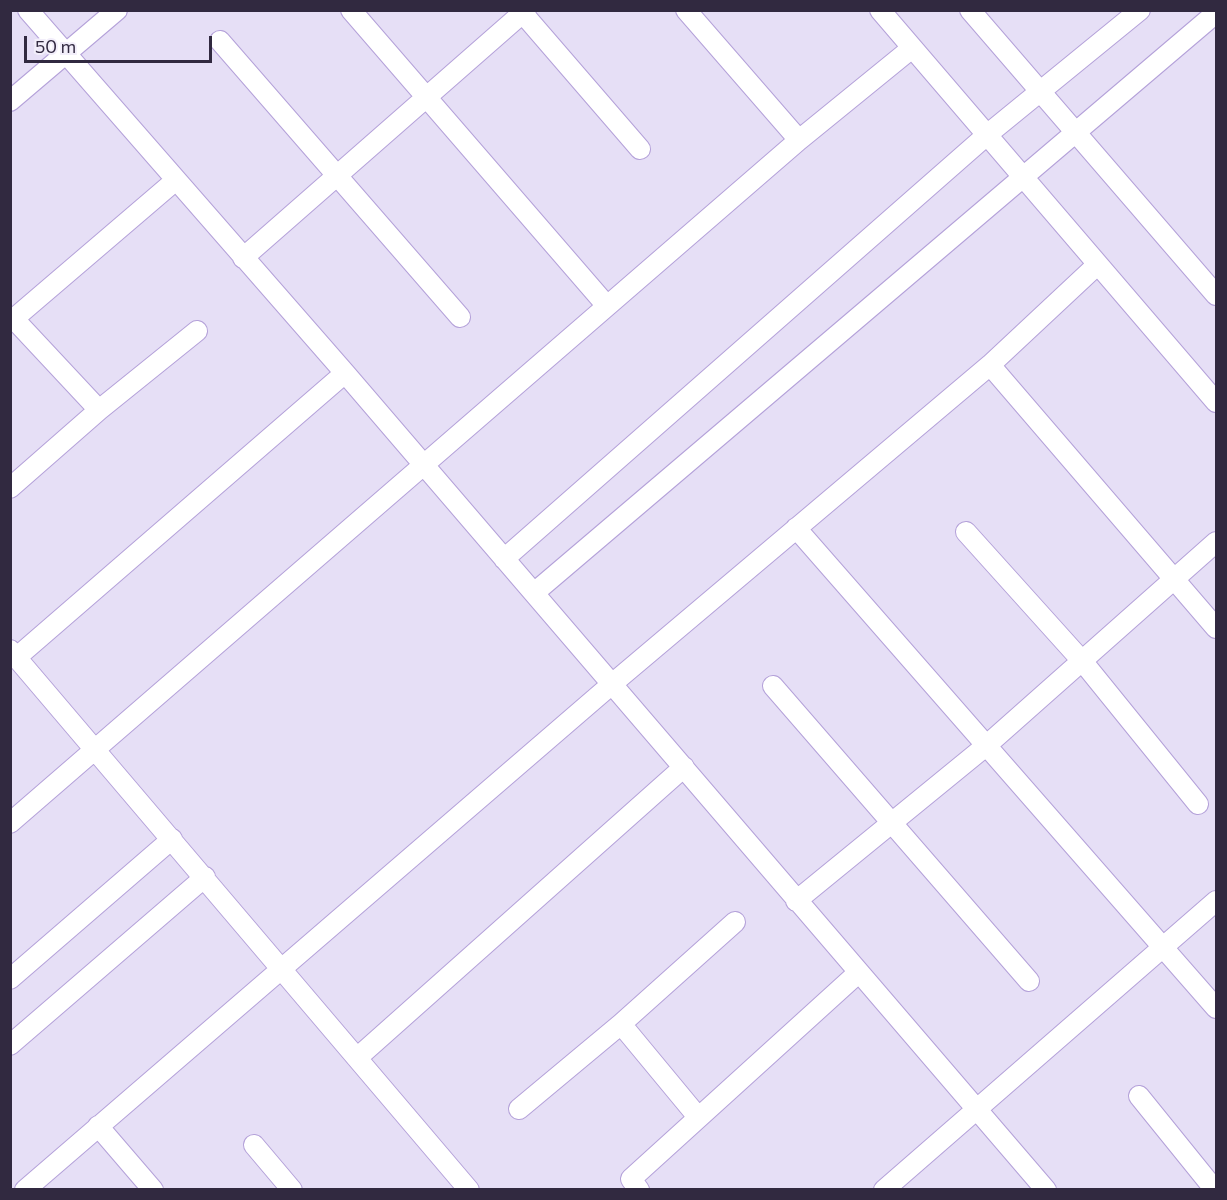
<!DOCTYPE html>
<style>
body{margin:0}
#map{position:relative;width:1227px;height:1200px;overflow:hidden;background:#e6dff6;font-family:Commissioner,sans-serif}
canvas{display:block}
.frame{position:absolute;inset:0;border:12px solid #312940;pointer-events:none}
.scale{position:absolute;left:24px;top:36px;width:188px;height:27px;box-sizing:border-box;border:3px solid #312940;border-top:0;padding-left:8px;font-size:18px;line-height:21px;white-space:nowrap;color:#312940;-webkit-text-stroke:4px #f2eefa;paint-order:stroke}
</style>
<div id="map">
<canvas width="1227" height="1200"></canvas>
<div class="frame"></div>
<div class="scale">50 m</div>
</div>
<script>
const c = document.querySelector('canvas').getContext('2d');
c.lineJoin = 'round';
const poly = rows => new Path2D(rows.map(r => 'M' + r).join(''));
function trace(path, color, width, dash) { c.strokeStyle = color; c.lineWidth = width; c.lineCap = dash ? 'butt' : 'round'; c.setLineDash(dash || []); c.stroke(path); }
const minor = poly([
 [28,10,345,373,1046,1190],
 [351,10,607,306],
 [520,10,640,149],
 [686,10,799,140],
 [880,10,1216,402],
 [970,10,1216,295],
 [220,41,460,317],
 [10,101,117,10],
 [243,258,526,10],
 [14,319,99,410],
 [10,322,176,180],
 [990,365,1216,628],
 [10,488,99,410,197,331],
 [796,528,1216,1008],
 [966,532,1083,662,1198,804],
 [504,559,988,134,1140,10],
 [534,593,1216,13],
 [10,650,469,1190],
 [17,657,345,373],
 [773,686,1029,981],
 [10,823,799,140,912,48],
 [796,901,987,745,1216,542],
 [10,979,172,839],
 [621,1024,735,922],
 [10,1045,205,877],
 [357,1058,684,767],
 [1139,1096,1215,1190],
 [519,1109,621,1024,698,1117],
 [98,1126,153,1190],
 [254,1145,292,1190],
 [25,1190,612,684,990,365,1097,265],
 [639,1190,631,1179,858,973],
 [884,1190,1216,901]
]);
trace(minor, '#b4a1d9', 22);
trace(minor, '#fff', 20);
</script>
